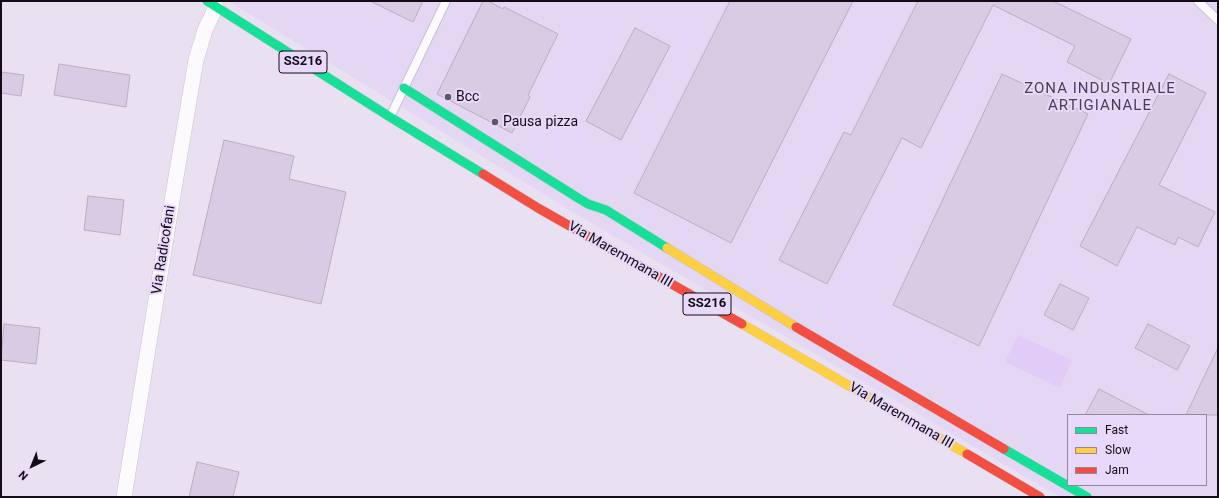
<!DOCTYPE html>
<style>
body{margin:0}
#map{position:relative;width:1219px;height:498px;overflow:hidden;background:#e9e1f2;font-family:Roboto,sans-serif}
canvas{display:block}
.frame{position:absolute;inset:0;border:2px solid #110c16;pointer-events:none}
.legend{position:absolute;left:1067px;top:414px;width:140px;height:72px;box-sizing:border-box;background:#e8d9fa;border:1px solid #92879f;margin:0;padding:5px 7px;list-style:none;font-size:12px;color:#110c16}
.legend li{display:flex;align-items:center;gap:8px;height:20px}
.legend b{width:20px;border:1px solid #92879f}
.north{position:absolute;left:12px;top:446px;width:40px;height:40px;-webkit-text-stroke:3px #e8d9fa;paint-order:stroke;rotate:223deg;font-size:11px;font-weight:700;line-height:16px;text-align:center;color:#110c16}
.north::after{content:'';display:block;margin:auto;width:14px;height:18px;background:#110c16;clip-path:polygon(50% 0,100% 100%,50% 72%,0 100%)}
</style>
<div id="map">
<canvas width="1219" height="498"></canvas>
<div class="frame"></div>
<ul class="legend">
<li><b style="height:5px;background:#16e098"></b>Fast</li>
<li><b style="height:5px;background:#ffcf43"></b>Slow</li>
<li><b style="height:5px;background:#f24e42"></b>Jam</li>
</ul>
<div class="north">N</div>
</div>
<script>
const c = document.querySelector('canvas').getContext('2d');
c.lineJoin = 'round';
function fill(path, color) { c.fillStyle = color; c.fill(path, 'evenodd'); }
const poly = rows => new Path2D(rows.map(r => 'M' + r).join(''));
function trace(path, color, width, dash) { c.strokeStyle = color; c.lineWidth = width; c.lineCap = dash ? 'butt' : 'round'; c.setLineDash(dash || []); c.stroke(path); }
function write(font, color, halo, rows, align = 'center') {
  c.font = font + ' Roboto,sans-serif'; c.lineWidth = 4; c.setLineDash([]); c.textBaseline = 'middle'; c.strokeStyle = halo; c.fillStyle = color; for (const [text, x, y, turn = 0] of rows) {
    c.save(); c.translate(x, y); c.rotate((+turn || 0) * Math.PI / 180); c.textAlign = isNaN(turn) ? turn : align; if (halo) c.strokeText(text, 0, 0); c.fillText(text, 0, 0); c.restore();
  }
}
fill(poly([
 [228,1,1218,1,1218,497,1060,497,591,223],
 [1068,415,1206,415,1206,485,1068,485]
]), '#e4d7f4');
fill(poly([
 [1018,335,1072,360,1060,388,1005,362]
]), '#e0ccf6');
const building = poly([
 [370,1,423,1,413,22,370,1],
 [483,1,488,1,503,9,504,7,558,34,528,95,530,97,512,133,437,94,483,1],
 [730,1,853,1,731,243,634,193,730,1],
 [918,1,1053,1,1131,39,1109,84,1067,62,1075,46,993,5,921,148,902,138,827,284,779,260,844,132,851,135,918,1],
 [635,28,670,46,621,140,586,121,635,28],
 [59,64,130,75,126,107,54,95,59,64],
 [1,72,24,75,21,96,1,93,1,72],
 [1002,74,1088,114,979,346,893,305,1002,74],
 [1169,74,1206,93,1159,185,1215,212,1198,247,1178,237,1175,245,1137,227,1117,266,1080,246,1169,74],
 [224,140,294,156,289,179,346,192,321,304,193,275,224,140],
 [88,196,124,200,120,235,84,230,88,196],
 [1060,284,1089,298,1073,330,1044,315,1060,284],
 [4,324,40,328,36,364,1,360,4,324],
 [1148,324,1190,346,1177,370,1135,348,1148,324],
 [1218,348,1218,415,1186,415,1201,383,1218,348],
 [1099,389,1149,415,1085,415,1099,389],
 [197,462,239,472,233,497,189,497,197,462]
]);
fill(building, '#d7cce4');
trace(building, '#b6b0bd', 1);
const lane = poly([
 [1198,1,1218,20],
 [391,115,446,1]
]);
const street = poly([
 [124,497,173,195,196,60,205,30,216,7]
]);
const fast = poly([
 [207,1,390,117,483,174],
 [404,88,578,198,588,204,606,210,667,248],
 [1004,449,1087,497]
]);
const slow = poly([
 [667,248,796,327],
 [742,324,967,454]
]);
const jam = poly([
 [483,174,538,208,742,324],
 [796,327,1004,449],
 [967,454,1040,497]
]);
trace(lane, '#c7c0ce', 10);
trace(street, '#c7c0ce', 16);
trace(fast, '#c7c0ce', 10);
trace(slow, '#c7c0ce', 10);
trace(jam, '#c7c0ce', 10);
trace(lane, '#fcfafd', 8);
trace(street, '#fcfafd', 15);
trace(fast, '#16e098', 9);
trace(slow, '#ffcf43', 9);
trace(jam, '#f24e42', 9);
for (const [x, y, r, color] of [
 [448,97,4,"#5d5763"],
 [495,122,4,"#5d5763"]
]) { const dot = new Path2D(); dot.arc(x, y, r, 0, 2 * Math.PI); c.fillStyle = color; c.fill(dot); trace(dot, '#e8d9fa', 1.5); }
for (const [x, y, w] of [
 [303,62,48],
 [707,304,48]
]) { const box = new Path2D(); box.roundRect(x - w / 2, y - 11, w, 22, 3); c.fillStyle = '#e8d9fa'; c.fill(box); trace(box, '#110c16', 1); }
write('bold 13px', '#110c16', null, [
 ["SS216",303,62],
 ["SS216",707,304]
]);
write('14px', '#110c16', '#e8d9fa', [
 ["Bcc",456,97],
 ["Pausa pizza",503,122]
], 'left');
write('14px', '#110c16', '#e8d9fa', [
 ["Via Radicofani",164,250,-81],
 ["Via Maremmana III",620,255,30],
 ["Via Maremmana III",901,416,30]
]);
c.letterSpacing = '1px';
write('15px', '#4a3d58', '#e8d9fa', [
 ["ZONA INDUSTRIALE",1100,89],
 ["ARTIGIANALE",1100,106]
]);
c.letterSpacing = '0px';
</script>
